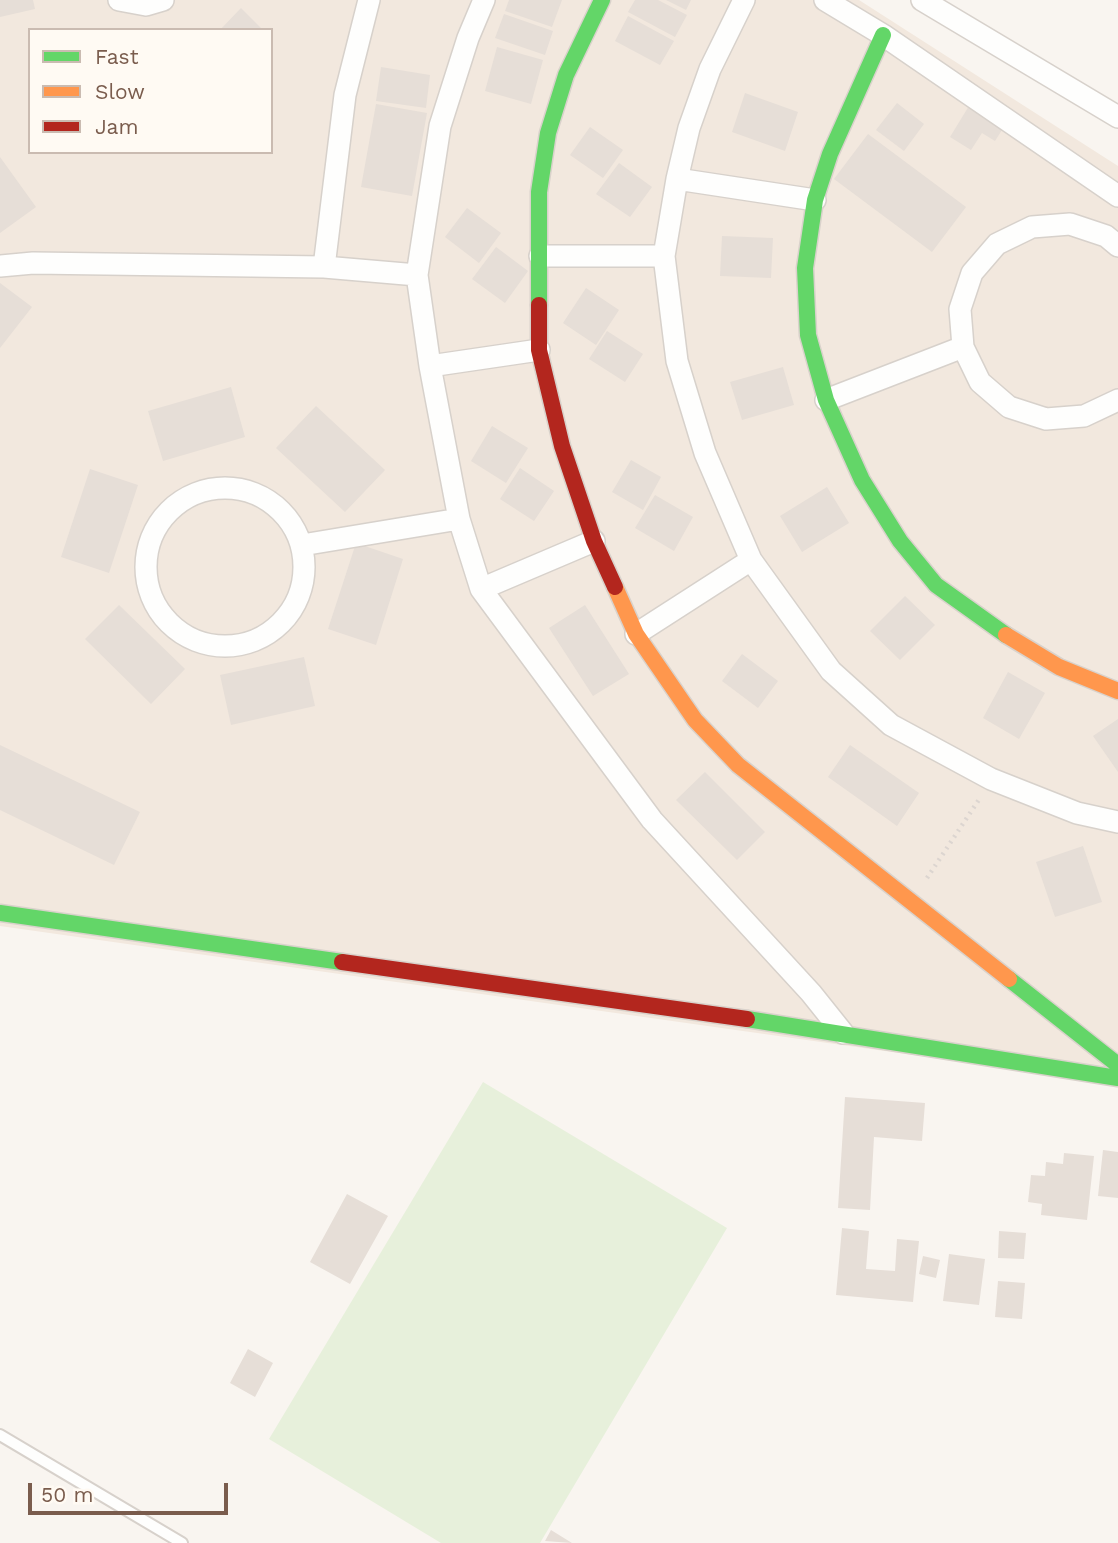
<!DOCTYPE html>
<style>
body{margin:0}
#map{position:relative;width:1118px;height:1543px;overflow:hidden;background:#f9f5f0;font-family:"Work Sans",sans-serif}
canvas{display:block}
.legend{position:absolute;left:28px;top:28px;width:245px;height:126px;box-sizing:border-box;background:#fffaf3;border:2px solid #cabbb1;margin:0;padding:9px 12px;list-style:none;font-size:21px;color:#7a5c4d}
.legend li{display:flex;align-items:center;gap:14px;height:35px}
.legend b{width:35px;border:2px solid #cabbb1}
.scale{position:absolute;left:28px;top:1483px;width:200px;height:32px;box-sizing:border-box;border:4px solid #7a5c4d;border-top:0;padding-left:9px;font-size:21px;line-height:24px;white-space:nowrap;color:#7a5c4d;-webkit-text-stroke:5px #fffaf3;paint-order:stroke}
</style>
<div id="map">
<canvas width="1118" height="1543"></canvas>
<ul class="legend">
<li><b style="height:9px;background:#63d668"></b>Fast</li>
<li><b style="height:9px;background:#ff974d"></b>Slow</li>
<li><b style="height:9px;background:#b3261e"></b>Jam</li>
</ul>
<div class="scale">50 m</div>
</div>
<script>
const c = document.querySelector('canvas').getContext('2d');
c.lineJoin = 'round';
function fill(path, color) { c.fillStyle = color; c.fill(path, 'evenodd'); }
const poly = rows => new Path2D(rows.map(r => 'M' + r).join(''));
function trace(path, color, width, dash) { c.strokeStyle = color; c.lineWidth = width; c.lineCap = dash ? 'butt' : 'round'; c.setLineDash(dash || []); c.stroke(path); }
fill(poly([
 [0,0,859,0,1118,166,1118,1084,0,926],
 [30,30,271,30,271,152,30,152]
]), '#f2e8de');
fill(poly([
 [483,1082,727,1228,540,1543,441,1543,269,1439]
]), '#e7f0db');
fill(poly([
 [0,0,33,0,35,9,0,17],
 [509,0,562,0,552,27,505,11],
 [635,0,658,0,687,15,675,37,628,12],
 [666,0,691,0,686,10],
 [241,8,263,30,220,30],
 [504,14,553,31,545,55,495,38],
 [628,16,674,41,660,65,615,41],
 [497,47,543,60,531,104,485,91],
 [381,67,430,75,426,108,376,101],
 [745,93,798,112,785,151,732,132],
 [972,101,1007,122,995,141,982,133,971,150,950,137],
 [897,103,924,124,904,151,876,130],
 [376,104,427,113,412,196,361,187],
 [590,127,623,150,603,178,570,155],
 [868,134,966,207,932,252,834,179],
 [0,157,36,207,0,233],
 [619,163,652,187,630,217,596,194],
 [467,208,501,233,479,263,445,237],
 [722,236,773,238,771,278,720,276],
 [496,247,528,271,505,303,472,279],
 [0,283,32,307,0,348],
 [586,288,619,310,596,345,563,323],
 [607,331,643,354,625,382,589,359],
 [783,367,794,405,742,420,730,382],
 [231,387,245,437,163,461,148,411],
 [316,406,385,470,345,512,276,448],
 [492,426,528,448,506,483,471,461],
 [631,460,661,477,643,510,612,492],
 [520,468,554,491,534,521,500,499],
 [90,469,138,485,109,573,61,557],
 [827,487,849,523,802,552,780,516],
 [655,495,693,517,674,551,635,528],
 [356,543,403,559,376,645,328,629],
 [905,596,935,625,900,660,870,631],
 [119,605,185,669,151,704,85,639],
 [585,605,629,674,593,696,549,628],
 [742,654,778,681,758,708,722,681],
 [304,657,315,706,231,725,220,675],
 [1008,672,1045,693,1019,739,983,718],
 [1118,719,1118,772,1093,736],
 [0,745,140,812,114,865,0,810],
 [850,745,919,793,897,826,828,777],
 [705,772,765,832,737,860,676,800],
 [1083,846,1102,902,1055,917,1036,862],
 [845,1097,925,1103,922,1141,874,1137,870,1210,838,1208],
 [1103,1150,1118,1152,1118,1198,1098,1196],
 [1064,1153,1094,1156,1087,1220,1041,1215,1042,1204,1028,1202,1031,1175,1045,1176,1046,1162,1063,1164],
 [347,1194,388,1216,350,1284,310,1262],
 [842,1228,869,1231,866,1269,895,1271,897,1239,919,1241,913,1302,836,1295],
 [999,1231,1026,1233,1024,1259,998,1258],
 [949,1254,985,1259,979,1305,943,1301],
 [923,1256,940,1260,936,1278,919,1274],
 [998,1281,1025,1283,1022,1319,995,1317],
 [248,1349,273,1363,255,1397,230,1383],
 [551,1530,572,1543,545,1541]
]), '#e6ded7');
const lane = poly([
 [0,1435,182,1543]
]);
const street = poly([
 [119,0,146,5,163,0],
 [484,0,468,38,440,126,417,275,430,366,459,519,481,589,652,820,811,993,843,1033],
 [744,0,710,69,689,128,677,179,664,256,677,361,705,453,751,560,831,671,891,725,991,779,1077,813,1118,822],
 [825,0,883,35,1118,196],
 [922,0,1118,117],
 [677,179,815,200],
 [1118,246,1106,236,1070,224,1032,227,997,244,972,273,960,309,963,347,980,382,1009,407,1046,419,1084,416,1118,400],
 [540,256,664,256],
 [0,266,33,263,324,267,417,275],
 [324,267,345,95,369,0],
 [430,366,539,350],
 [826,400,963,347],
 '146 567a79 79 0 1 1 158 0a79 79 0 1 1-158 0Z',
 [302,545,459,519],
 [481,589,594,541],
 [636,634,751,560]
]);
const fast = poly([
 [883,35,830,154,815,200,805,268,808,335,826,400,862,480,900,541,936,585,1006,635],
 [539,305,539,192,548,133,566,75,602,0],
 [0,913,342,962],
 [1009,979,1118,1065],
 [747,1019,1118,1078]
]);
const slow = poly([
 [615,587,636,634,695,720,738,765,1009,979],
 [1006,635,1059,667,1118,691]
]);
const jam = poly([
 [539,305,539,350,562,446,594,541,615,587],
 [342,962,747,1019]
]);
trace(lane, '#d7d1cb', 14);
trace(street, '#d7d1cb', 24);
trace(fast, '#d9d2cb', 19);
trace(slow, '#d9d2cb', 19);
trace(jam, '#d9d2cb', 19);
trace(poly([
 [927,878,980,798]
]), '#dcd5d0', 4.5, [2, 5]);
trace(lane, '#fefefd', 10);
trace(street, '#fefefd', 21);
trace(fast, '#63d668', 16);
trace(slow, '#ff974d', 16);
trace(jam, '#b3261e', 16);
</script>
